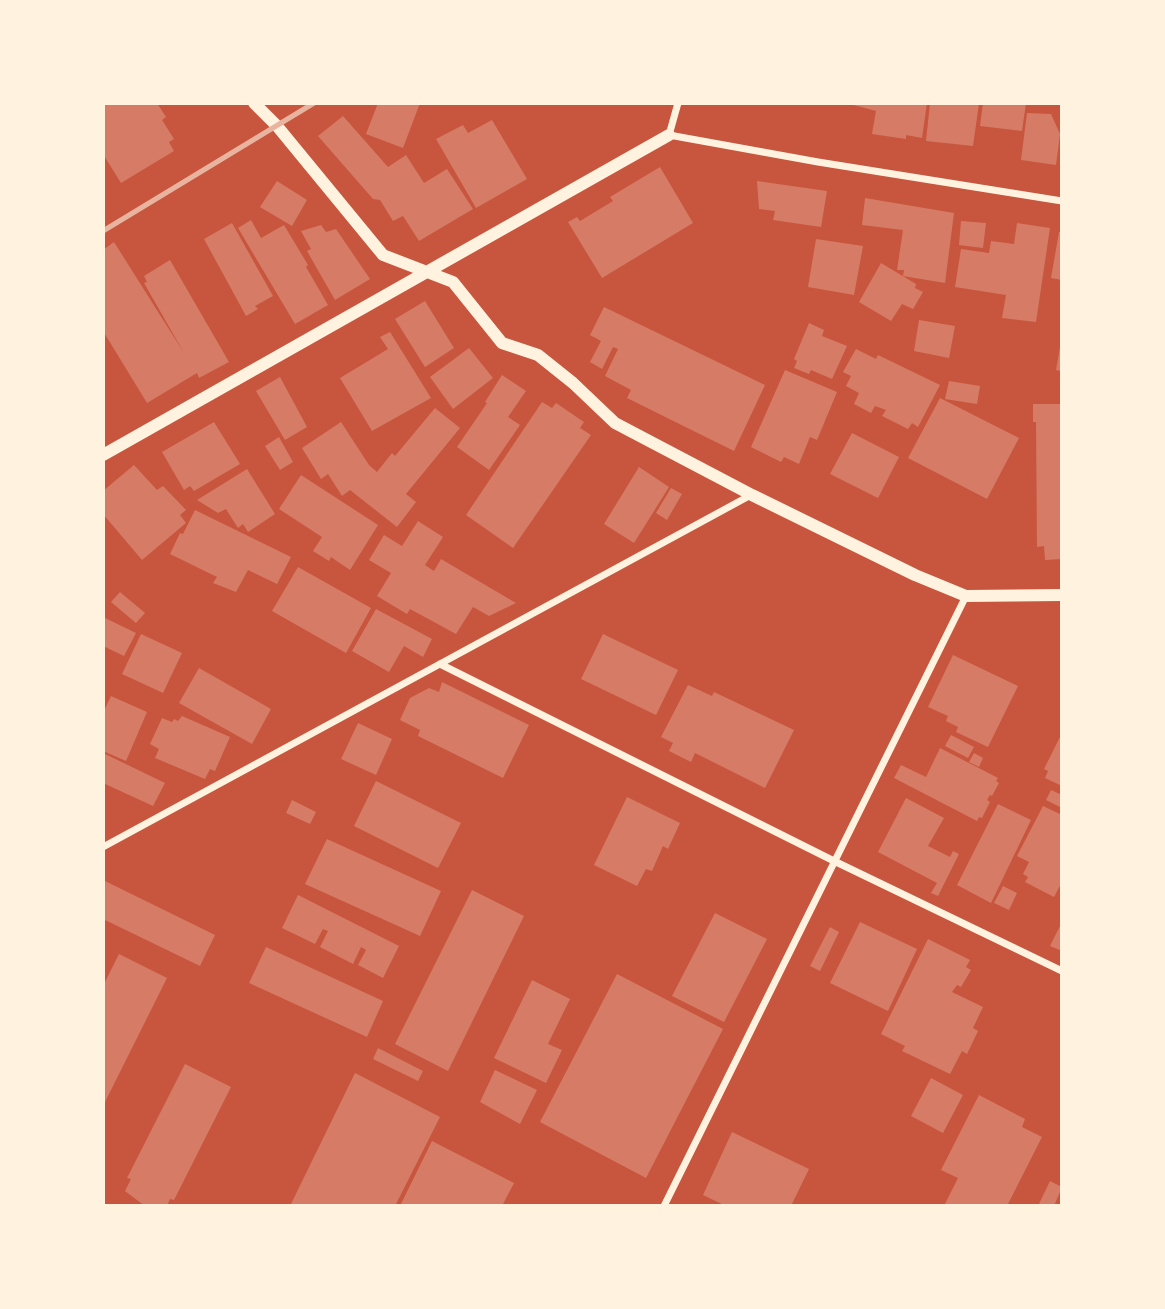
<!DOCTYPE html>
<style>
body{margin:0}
#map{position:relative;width:1165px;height:1309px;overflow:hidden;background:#c8553d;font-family:"Alegreya Sans",sans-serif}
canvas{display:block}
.frame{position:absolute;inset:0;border:105px solid #fff3e0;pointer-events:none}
</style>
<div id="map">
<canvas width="1165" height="1309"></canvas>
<div class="frame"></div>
</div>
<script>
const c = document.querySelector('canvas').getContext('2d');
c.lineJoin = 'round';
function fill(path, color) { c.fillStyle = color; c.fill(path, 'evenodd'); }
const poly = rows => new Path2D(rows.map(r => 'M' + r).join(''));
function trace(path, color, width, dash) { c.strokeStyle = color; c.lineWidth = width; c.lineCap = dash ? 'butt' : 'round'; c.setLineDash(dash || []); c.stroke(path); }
fill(poly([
 [103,103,157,103,166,117,162,120,174,139,169,142,174,151,121,183,103,154],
 [378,103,420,103,403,148,366,134],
 [846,103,927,103,922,138,906,135,906,139,872,134,876,111],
 [930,103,979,103,973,146,926,141],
 [983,103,1026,103,1022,131,980,126],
 [1027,113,1051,114,1060,134,1056,165,1021,160],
 [343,116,388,167,406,155,424,183,447,169,473,209,419,241,403,216,393,221,380,200,373,199,318,136],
 [492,120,527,179,476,208,436,139,463,125,468,133],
 [660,167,693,223,602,278,568,222,577,217,580,221,613,201,610,197],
 [277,181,307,200,292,226,260,207],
 [757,181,827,191,821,227,773,220,775,211,759,209],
 [865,198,954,213,945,283,903,276,904,270,897,270,903,230,862,225],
 [251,220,261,238,284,225,308,265,306,267,328,305,295,324,238,228],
 [961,221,986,223,983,248,959,245],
 [232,223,273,296,255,306,258,309,246,316,204,239],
 [1017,223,1050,228,1036,322,1002,318,1006,295,955,287,961,249,989,253,991,241,1014,244],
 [321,225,326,232,336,229,370,279,335,300,307,251,311,249,301,231],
 [1059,232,1062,232,1062,280,1051,278],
 [816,239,863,246,854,295,808,287],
 [114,242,184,353,144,283,147,282,144,276,170,260,229,362,199,378,197,373,147,403,103,331,103,250],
 [881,263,916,284,915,288,923,292,913,309,902,304,891,321,859,302],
 [425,301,454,348,425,367,395,319],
 [604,307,765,385,734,451,627,398,631,390,605,376,618,349,613,347,602,369,590,362,601,341,590,335],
 [919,320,955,326,949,358,914,351],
 [809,323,824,330,822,336,847,346,832,379,811,370,809,374,794,368,797,361,794,359],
 [390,332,431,398,372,431,340,378,388,349,380,337],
 [1060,347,1062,347,1062,371,1056,370],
 [469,348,493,378,453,409,430,377],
 [856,349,876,359,878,355,940,385,918,427,912,423,908,429,882,416,886,410,875,406,871,413,854,404,859,393,846,386,851,376,843,372],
 [785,370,837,392,817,440,810,437,799,464,784,457,781,462,751,447],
 [502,375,526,391,508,417,520,425,489,470,457,447,487,403,485,402],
 [280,377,307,427,285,440,256,391],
 [949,381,980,386,977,404,945,399],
 [940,398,1019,438,987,499,908,458],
 [542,402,552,408,556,403,584,422,580,428,591,435,513,548,466,515],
 [1033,404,1061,404,1062,559,1045,560,1044,546,1037,547,1036,422,1033,422],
 [435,408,460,428,406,494,416,502,397,527,350,490,342,496,328,474,321,479,302,448,341,422,369,465,377,472,392,453,395,456],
 [214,422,240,464,194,491,190,486,184,490,162,452],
 [852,433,899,457,878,498,830,474],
 [279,437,293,462,280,470,265,446],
 [134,465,157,490,163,486,186,510,180,515,186,523,142,560,103,514,103,491],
 [639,467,669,487,634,543,604,524],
 [247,469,275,514,248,532,243,524,238,528,226,509,218,513,197,500],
 [301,475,378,525,350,570,331,557,329,561,313,551,322,537,279,509],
 [671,488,682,494,667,520,656,513],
 [195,510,291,557,277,584,248,570,236,592,213,583,217,577,170,554,180,533,183,534],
 [418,521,443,537,425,565,434,571,441,559,516,603,489,616,473,607,456,634,410,609,407,614,377,596,391,573,369,560,384,535,402,546],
 [298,567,371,608,346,653,272,611],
 [120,592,145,613,136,623,111,602],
 [376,609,432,639,423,657,404,646,389,672,352,651],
 [103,617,136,633,124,656,103,646],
 [141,634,182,653,163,693,122,674],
 [603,634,678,670,656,715,581,679],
 [953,655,1018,686,988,747,956,732,958,727,946,721,948,716,928,707],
 [199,668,271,709,252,744,179,703],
 [442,682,529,725,503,778,418,736,420,730,400,720,410,698,429,688,439,692],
 [688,685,712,696,714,692,794,730,765,788,695,753,691,762,669,751,673,743,661,737],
 [111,696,147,712,126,761,103,751,103,713],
 [182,716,230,737,215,771,210,769,205,779,155,758,159,749,150,744,162,718,172,722,174,719,178,721],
 [358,723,392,739,376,775,341,759],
 [1062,733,1062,786,1045,778,1048,771,1044,769],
 [951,735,974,747,968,758,945,746],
 [940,748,998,778,996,781,999,783,992,796,990,795,987,800,990,802,982,818,979,817,977,821,894,778,901,765,926,777],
 [103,753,165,783,153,806,103,783],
 [974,753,983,758,979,767,969,762],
 [376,781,461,823,438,868,354,826],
 [1051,790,1062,795,1062,808,1046,800],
 [627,797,680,823,668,849,663,846,652,871,646,869,637,886,594,865],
 [906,798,944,818,928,846,950,857,953,851,959,854,938,896,931,893,937,883,878,852],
 [292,800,316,812,310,824,286,813],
 [998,804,1031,820,991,903,957,885],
 [1043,806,1062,815,1062,882,1054,897,1025,882,1028,877,1023,874,1029,862,1017,856],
 [327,839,441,891,420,936,305,884],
 [103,880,215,935,200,966,103,919],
 [1003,886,1017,893,1009,910,994,903],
 [472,890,524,916,448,1071,395,1044],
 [298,895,399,946,383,978,358,965,366,950,361,947,353,964,320,947,328,931,323,929,315,944,282,928],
 [715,913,767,939,724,1022,672,996],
 [860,922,917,949,888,1011,830,983],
 [1062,922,1062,951,1050,946],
 [830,927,839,932,820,971,810,966],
 [928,939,970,960,966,967,971,970,961,987,957,985,952,992,983,1007,973,1028,978,1031,967,1054,962,1051,950,1074,902,1051,905,1046,881,1034],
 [266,947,383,1001,367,1037,249,983],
 [119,954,167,978,103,1106,103,986],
 [617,974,723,1029,646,1178,540,1122],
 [532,980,570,999,548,1044,562,1050,546,1083,494,1058],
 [378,1048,423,1071,418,1081,373,1059],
 [185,1064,231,1087,174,1200,170,1199,167,1206,145,1206,125,1191,131,1179,127,1178],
 [495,1070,537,1090,520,1124,480,1102],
 [355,1073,440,1117,395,1206,290,1206],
 [931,1078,963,1095,943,1133,911,1116],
 [979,1095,1025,1119,1022,1127,1042,1137,1007,1206,944,1206,958,1178,941,1170],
 [732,1132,809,1169,791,1206,726,1206,703,1195],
 [432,1141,514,1183,502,1206,400,1206],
 [1050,1181,1062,1187,1054,1206,1038,1206]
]), '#d67c66');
trace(poly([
 [678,103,669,135,818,162,1062,201],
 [440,664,834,861,1062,971],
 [103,847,751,495],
 [664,1206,966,596]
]), '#fff3e0', 7);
trace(poly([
 [254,103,277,126,383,255,453,282,502,343,538,355,573,383,615,423,752,495,915,575,966,596,1062,595],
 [103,455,669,135]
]), '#fff3e0', 12);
trace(poly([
 [103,231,314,103]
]), '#e9b49f', 5);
</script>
